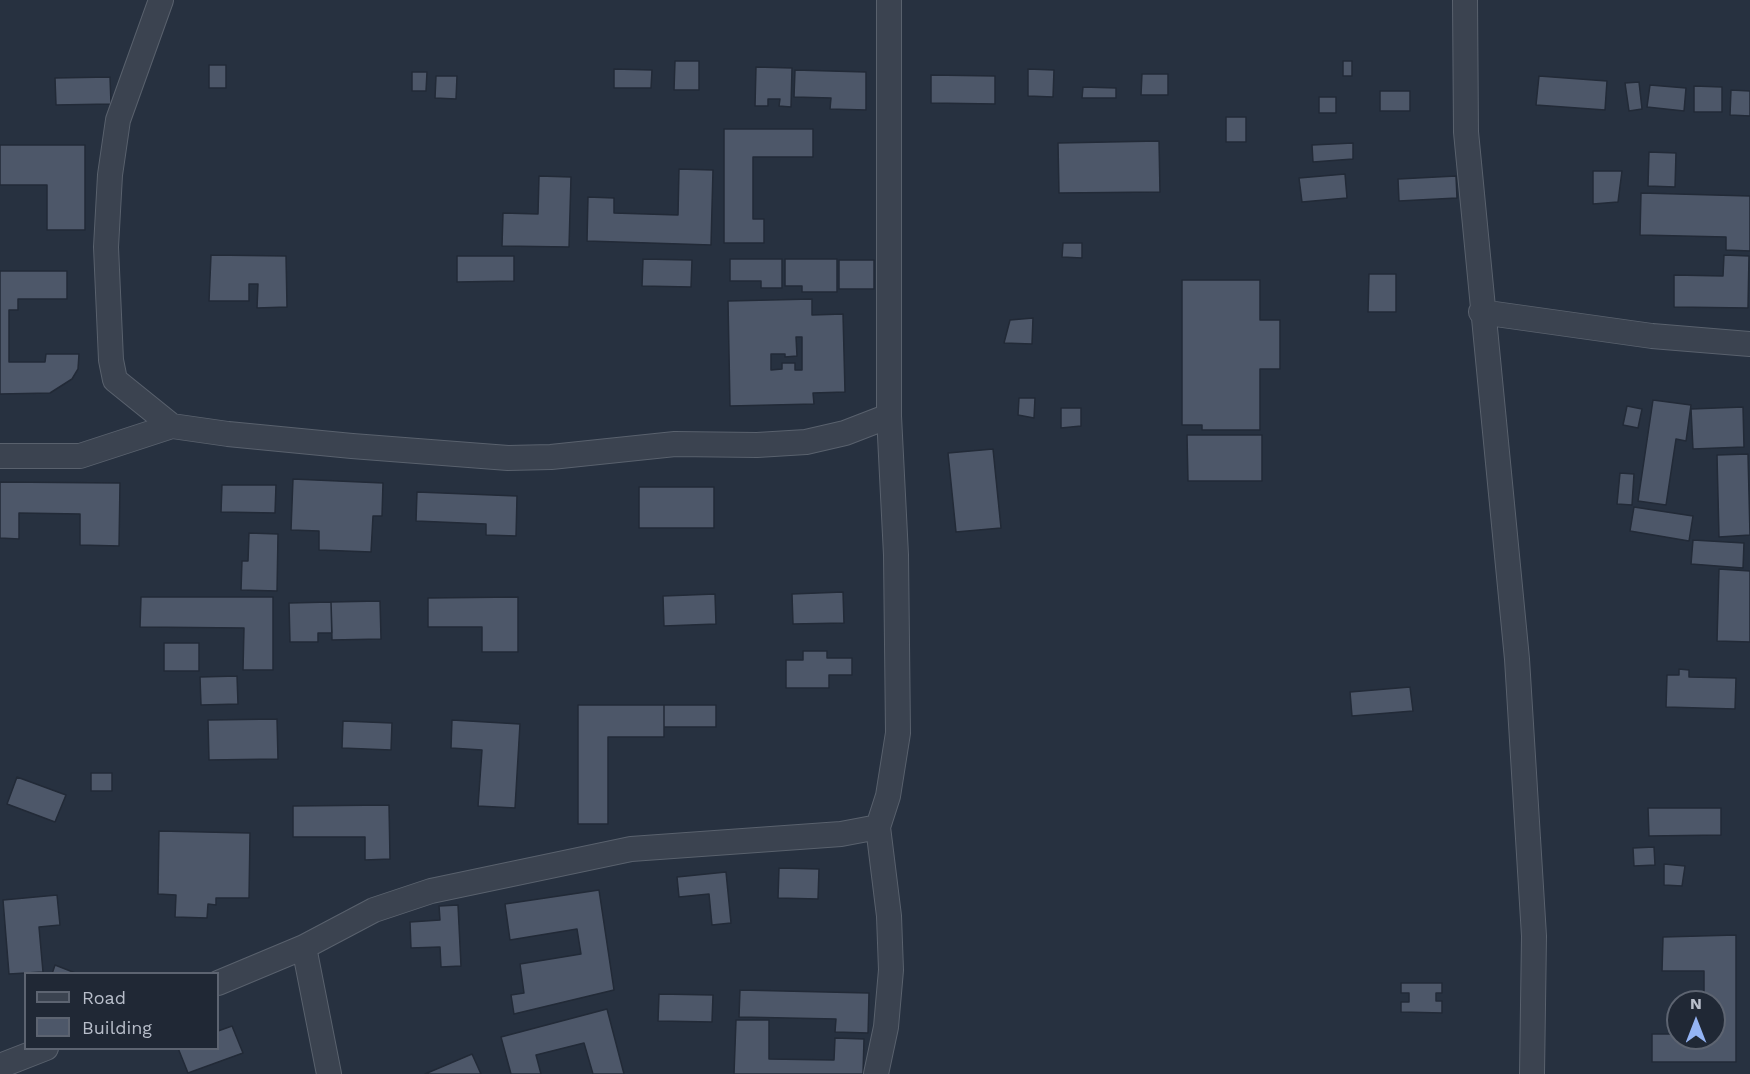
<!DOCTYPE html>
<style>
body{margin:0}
#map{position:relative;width:1750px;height:1074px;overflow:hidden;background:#273140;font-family:"Work Sans",sans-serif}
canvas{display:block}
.legend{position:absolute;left:24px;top:972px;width:195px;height:78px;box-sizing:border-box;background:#202835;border:2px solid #5d6471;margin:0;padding:8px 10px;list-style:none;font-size:18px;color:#b8beca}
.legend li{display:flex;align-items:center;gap:12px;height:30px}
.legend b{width:30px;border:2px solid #5d6471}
.north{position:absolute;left:1666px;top:990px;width:60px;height:60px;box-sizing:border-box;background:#202835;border:2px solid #5d6471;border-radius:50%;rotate:0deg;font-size:16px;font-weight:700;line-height:24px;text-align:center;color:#b8beca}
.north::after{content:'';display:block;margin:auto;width:21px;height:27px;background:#94b4f4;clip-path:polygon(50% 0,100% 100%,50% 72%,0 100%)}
</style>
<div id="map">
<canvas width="1750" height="1074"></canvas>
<ul class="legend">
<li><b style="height:8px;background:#3b4350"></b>Road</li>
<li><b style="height:16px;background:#4d5769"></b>Building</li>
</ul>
<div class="north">N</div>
</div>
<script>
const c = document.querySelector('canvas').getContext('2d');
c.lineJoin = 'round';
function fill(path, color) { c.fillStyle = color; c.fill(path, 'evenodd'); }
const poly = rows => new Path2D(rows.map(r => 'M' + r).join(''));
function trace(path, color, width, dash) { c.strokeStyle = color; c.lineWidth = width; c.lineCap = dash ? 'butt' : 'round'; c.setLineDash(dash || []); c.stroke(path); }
const building = poly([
 [675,61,699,61,699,90,674,90,675,61],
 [1343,61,1352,61,1352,76,1343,76,1343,61],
 [209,65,226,65,226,88,209,88,209,65],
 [756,67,792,68,791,107,779,106,780,99,768,99,768,106,755,106,756,67],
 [614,69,652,70,651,88,614,88,614,69],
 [1028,69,1054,70,1053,97,1028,96,1028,69],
 [795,70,866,72,866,110,830,109,831,98,794,97,795,70],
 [412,72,427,72,426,91,412,91,412,72],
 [1142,74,1168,74,1168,95,1141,95,1142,74],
 [931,75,995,76,995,104,931,103,931,75],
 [436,76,457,76,456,99,435,98,436,76],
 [1539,76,1607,81,1605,110,1536,105,1539,76],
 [110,77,111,104,56,105,55,78,110,77],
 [1639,82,1642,109,1629,111,1625,83,1639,82],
 [1650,85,1686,88,1684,111,1647,107,1650,85],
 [1694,86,1722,87,1722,112,1694,112,1694,86],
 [1083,87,1116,88,1116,98,1082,98,1083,87],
 [1731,90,1750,91,1750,116,1730,115,1731,90],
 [1380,91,1410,91,1410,111,1380,111,1380,91],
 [1319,97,1336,97,1336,113,1319,113,1319,97],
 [1226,117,1246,117,1246,142,1226,142,1226,117],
 [724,129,813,129,813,157,753,157,753,219,764,219,764,243,724,243,724,129],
 [1159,141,1160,192,1059,193,1058,143,1159,141],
 [1353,143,1353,159,1313,162,1312,145,1353,143],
 [0,145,85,145,85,230,47,230,47,185,0,185,0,145],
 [1649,152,1676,153,1675,187,1648,186,1649,152],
 [679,169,713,170,711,245,587,241,588,197,614,198,614,213,678,215,679,169],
 [1593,171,1622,171,1618,202,1593,204,1593,171],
 [1345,174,1347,198,1302,202,1299,178,1345,174],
 [539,176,571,177,569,247,502,246,503,213,538,214,539,176],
 [1456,176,1457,198,1399,201,1398,179,1456,176],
 [1641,193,1750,196,1750,251,1726,250,1726,237,1640,235,1641,193],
 [1063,243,1082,243,1082,258,1062,257,1063,243],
 [211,255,286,256,287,307,257,308,258,284,249,284,249,301,209,301,211,255],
 [1724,255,1749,256,1748,308,1674,307,1674,275,1723,276,1724,255],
 [457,256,514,256,514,281,457,282,457,256],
 [643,259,692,260,691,287,642,286,643,259],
 [730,259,782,259,782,288,761,288,761,281,730,281,730,259],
 [785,259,837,259,837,292,802,292,802,286,785,286,785,259],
 [839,260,874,260,874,289,839,289,839,260],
 [0,271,67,271,67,299,18,299,18,310,9,310,9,362,45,362,46,354,79,354,78,369,72,379,50,393,0,394,0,271],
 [1369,274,1396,274,1396,312,1368,312,1369,274],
 [1182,280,1260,280,1260,320,1280,320,1280,369,1260,369,1260,430,1202,430,1202,425,1182,425,1182,280],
 [812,299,812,315,843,314,845,392,813,393,814,404,730,406,728,301,812,299],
 [796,337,802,337,802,370,795,370,795,363,782,363,782,369,771,370,771,354,785,354,785,357,797,356,796,337],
 [1033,318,1032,344,1004,343,1010,320,1033,318],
 [1019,398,1035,398,1034,418,1018,415,1019,398],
 [1653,400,1691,405,1686,441,1676,439,1666,505,1638,501,1653,400],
 [1627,406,1642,409,1638,428,1623,425,1627,406],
 [1743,407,1744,447,1693,449,1691,409,1743,407],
 [1061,408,1081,408,1081,426,1061,428,1061,408],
 [1187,435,1262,435,1262,481,1188,481,1187,435],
 [993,449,1001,528,956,532,948,453,993,449],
 [1748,454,1750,535,1719,537,1717,455,1748,454],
 [1620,473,1634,474,1632,505,1617,504,1620,473],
 [293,479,383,483,382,516,373,516,371,552,319,550,319,531,291,530,293,479],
 [0,482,120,483,119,546,80,545,80,514,19,513,19,539,0,538,0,482],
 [222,485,276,485,275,513,221,512,222,485],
 [639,487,714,487,714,528,639,528,639,487],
 [417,492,517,496,516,536,486,535,486,524,416,521,417,492],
 [1634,507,1693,516,1689,541,1630,531,1634,507],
 [249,533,278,534,277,591,241,590,242,561,248,561,249,533],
 [1693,540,1744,543,1743,568,1691,564,1693,540],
 [1719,569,1750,571,1750,642,1717,641,1719,569],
 [843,592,844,623,793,624,792,594,843,592],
 [715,594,716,624,664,626,663,596,715,594],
 [141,597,273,597,273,670,243,670,244,628,140,627,141,597],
 [518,597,518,652,482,652,482,627,428,627,428,598,518,597],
 [380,601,381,639,332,640,331,602,380,601],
 [331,602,332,633,318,633,318,642,290,642,289,603,331,602],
 [164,643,199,643,199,671,164,671,164,643],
 [803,651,827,651,827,658,852,658,852,675,829,675,829,688,786,688,786,660,803,660,803,651],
 [1679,669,1689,670,1689,677,1736,678,1735,709,1666,707,1667,675,1679,675,1679,669],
 [237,676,238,704,201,705,200,677,237,676],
 [1410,687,1413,711,1352,716,1350,692,1410,687],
 [578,705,664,705,664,737,608,737,608,824,578,824,578,705],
 [664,705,716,705,716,727,664,727,664,705],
 [277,719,278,759,209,760,208,720,277,719],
 [452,720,520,724,515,808,478,806,482,750,451,748,452,720],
 [343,721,392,723,391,750,342,748,343,721],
 [91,773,112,773,112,791,91,791,91,773],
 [17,777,66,795,55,822,7,804,17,777],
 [389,805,390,859,365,860,365,837,293,837,293,806,389,805],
 [1648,808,1721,808,1721,835,1649,836,1648,808],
 [159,831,250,833,249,898,216,898,216,905,208,904,207,918,175,917,176,895,158,894,159,831],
 [1654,847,1655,865,1634,866,1633,848,1654,847],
 [1664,864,1685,866,1682,886,1664,885,1664,864],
 [779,868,819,869,818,899,778,898,779,868],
 [726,872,731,923,712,925,709,894,679,897,677,877,726,872],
 [599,890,614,990,514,1014,511,995,524,993,520,964,581,954,577,929,510,940,505,904,599,890],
 [57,895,60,925,39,927,43,972,9,974,3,900,57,895],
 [458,905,461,966,441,967,440,947,411,948,410,922,440,920,439,906,458,905],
 [1736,935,1736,1062,1652,1062,1652,1034,1678,1034,1678,1038,1714,1038,1714,1002,1704,1002,1704,971,1662,971,1663,937,1736,935],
 [55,965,78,974,52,974,55,965],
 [1401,983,1442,983,1442,993,1436,993,1436,1001,1442,1001,1442,1013,1401,1012,1401,1002,1409,1002,1409,993,1401,993,1401,983],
 [740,990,869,993,868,1033,835,1032,836,1019,739,1017,740,990],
 [659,994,713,995,712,1022,658,1021,659,994],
 [607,1009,624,1074,593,1074,584,1043,536,1055,541,1074,511,1074,501,1037,607,1009],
 [736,1020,769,1020,769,1059,834,1060,835,1038,864,1039,863,1074,734,1074,736,1020],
 [232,1026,243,1053,188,1073,178,1048,218,1048,218,1031,232,1026],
 [472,1054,481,1074,425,1074,472,1054]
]);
fill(building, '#4d5769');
trace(building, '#222a37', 1.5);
const street = poly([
 [161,0,118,120,110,175,106,247,111,360,115,380,172,426],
 [1465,0,1466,132,1517,659,1534,936,1532,1074],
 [1481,312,1652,336,1750,344],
 [0,456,80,456,172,426,228,434,352,446,508,458,551,457,675,444,757,445,806,442,845,433,889,416],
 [218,983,304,947],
 [0,1066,46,1048],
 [329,1074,304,947,374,910,431,891,631,849,841,834,878,827],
 [876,1074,886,1027,891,970,889,916,878,827,888,796,898,733,896,555,889,416,889,0]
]);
trace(street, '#59616d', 26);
trace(street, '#3b4350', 24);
</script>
